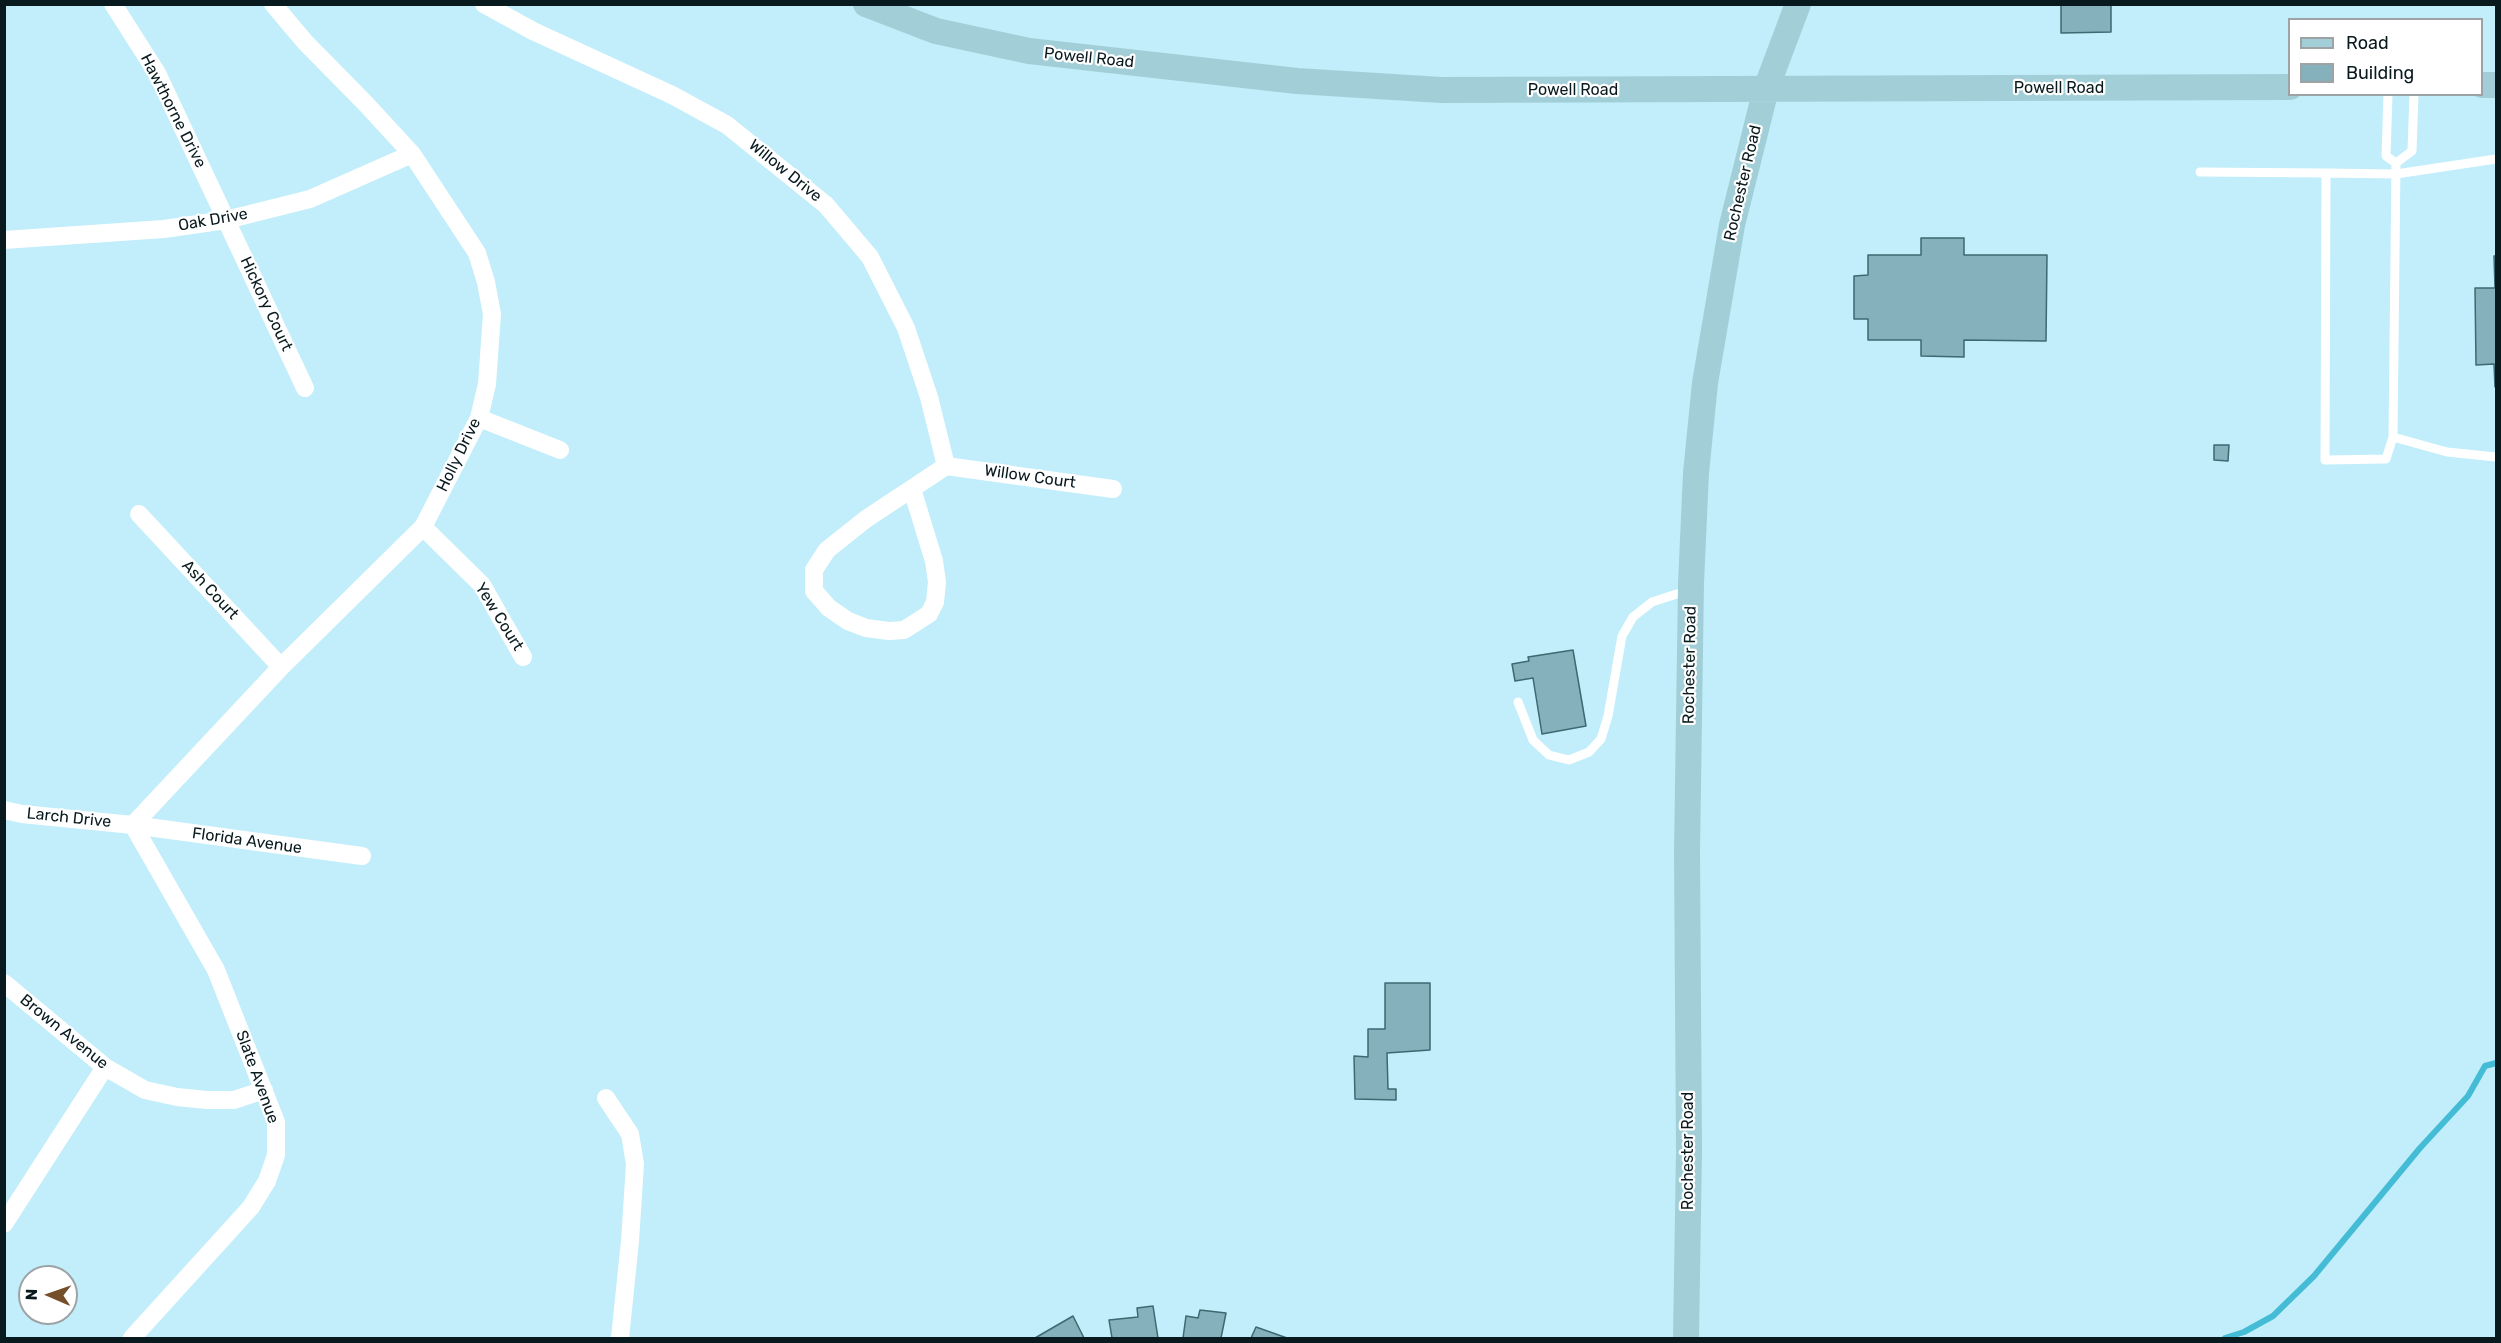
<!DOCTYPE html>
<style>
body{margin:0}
#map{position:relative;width:2501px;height:1343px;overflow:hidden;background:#c1eefa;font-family:Rubik,sans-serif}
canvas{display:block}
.frame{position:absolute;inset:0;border:6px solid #091a1e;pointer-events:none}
.legend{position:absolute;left:2288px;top:18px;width:195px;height:78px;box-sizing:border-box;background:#fff;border:2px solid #9da3a5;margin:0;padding:8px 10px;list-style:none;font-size:18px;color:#091a1e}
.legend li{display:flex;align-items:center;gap:12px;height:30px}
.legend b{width:30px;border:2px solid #9da3a5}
.north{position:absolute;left:18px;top:1265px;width:60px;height:60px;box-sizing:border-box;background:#fff;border:2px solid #9da3a5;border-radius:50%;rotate:272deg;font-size:16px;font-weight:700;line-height:24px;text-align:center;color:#091a1e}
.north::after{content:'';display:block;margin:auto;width:21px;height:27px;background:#744f2a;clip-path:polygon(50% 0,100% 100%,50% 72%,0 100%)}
</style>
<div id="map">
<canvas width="2501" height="1343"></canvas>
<div class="frame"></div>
<ul class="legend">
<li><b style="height:8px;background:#a2cfd7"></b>Road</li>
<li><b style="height:16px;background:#85b1bc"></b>Building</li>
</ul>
<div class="north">N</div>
</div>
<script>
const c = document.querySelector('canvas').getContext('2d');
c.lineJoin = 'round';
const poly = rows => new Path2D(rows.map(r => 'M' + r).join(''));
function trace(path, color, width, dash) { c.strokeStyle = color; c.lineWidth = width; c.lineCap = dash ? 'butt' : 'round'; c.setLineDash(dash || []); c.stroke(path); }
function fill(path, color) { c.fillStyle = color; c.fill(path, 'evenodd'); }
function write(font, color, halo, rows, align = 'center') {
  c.font = font + ' Rubik,sans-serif'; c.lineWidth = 4.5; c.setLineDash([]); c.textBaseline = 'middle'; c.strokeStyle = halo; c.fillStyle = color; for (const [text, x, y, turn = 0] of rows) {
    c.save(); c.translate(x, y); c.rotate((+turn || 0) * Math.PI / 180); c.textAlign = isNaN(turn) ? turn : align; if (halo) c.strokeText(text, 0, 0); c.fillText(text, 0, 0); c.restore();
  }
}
trace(poly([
 [2225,1338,2244,1332,2273,1316,2314,1276,2420,1148,2468,1096,2485,1066,2496,1063]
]), '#45bcd5', 6);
const building = poly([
 [2111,4,2111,32,2061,33,2061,5,2111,4],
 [1921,238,1964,238,1964,255,2047,255,2046,341,1964,340,1964,357,1921,356,1921,340,1868,340,1868,319,1854,319,1854,276,1868,275,1868,255,1921,255,1921,238],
 [2494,256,2496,256,2496,387,2495,387,2494,364,2476,365,2475,288,2495,288,2494,256],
 [2214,445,2229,445,2228,461,2214,460,2214,445],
 [1573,650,1586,726,1542,734,1533,678,1515,681,1512,664,1529,661,1528,657,1573,650],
 [1385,983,1430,983,1430,1050,1387,1053,1388,1089,1396,1089,1396,1100,1355,1099,1354,1056,1368,1057,1368,1029,1385,1029,1385,983],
 [1153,1306,1158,1338,1112,1338,1109,1320,1138,1317,1137,1308,1153,1306],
 [1200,1310,1226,1313,1221,1338,1183,1338,1186,1316,1198,1318,1200,1310],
 [1073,1316,1084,1338,1035,1338,1073,1316],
 [1256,1327,1287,1338,1251,1338,1256,1327]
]);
fill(building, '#85b1bc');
trace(building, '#3e6872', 1.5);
trace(poly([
 [2388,94,2386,156,2396,163,2412,151,2414,94],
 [2200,172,2326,173,2325,460,2386,459,2393,437,2396,163],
 [2326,173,2396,174,2496,159],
 [2393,437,2447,452,2496,457],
 [1518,702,1533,740,1549,755,1569,760,1589,752,1601,739,1608,716,1622,636,1633,617,1652,602,1689,590]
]), '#fff', 9);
trace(poly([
 [113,4,157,73,305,388],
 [484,4,533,31,672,95,727,125,826,205,870,257,906,328,929,397,946,466],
 [4,240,164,229,226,220,310,199,412,154],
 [479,418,560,450],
 [946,466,1113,489],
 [912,489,934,561,937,582,935,602,929,614,904,630,889,631,866,628,848,621,829,608,814,591,814,570,827,550,866,519,946,466],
 [139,514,281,667],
 [423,527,482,585,523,657],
 [4,810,22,814,133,825,362,856],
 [133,825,281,667,423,527,479,418,487,384,492,314,486,282,477,253,412,154,366,104,305,42,273,4],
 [4,983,105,1067,145,1090,177,1097,207,1100,234,1100,264,1090],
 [606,1098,630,1134,635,1164,630,1241,620,1338],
 [4,1224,105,1067],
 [132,1338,251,1207,267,1181,276,1155,276,1122,216,970,133,825]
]), '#fff', 18);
trace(poly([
 [866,4,936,31,1029,51,1297,81,1441,90,2290,87],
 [2482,85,2496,85],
 [1686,1338,1689,1151,1687,852,1691,583,1696,473,1705,383,1732,225,1766,89,1798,4]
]), '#a2cfd7', 26);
write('16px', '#091a1e', '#fff', [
 ["Powell Road",1089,58,6],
 ["Powell Road",2059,88],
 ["Powell Road",1573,90],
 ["Hawthorne Drive",173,111,63],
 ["Willow Drive",785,171,39],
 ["Rochester Road",1743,183,-77],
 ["Oak Drive",213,220,-10],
 ["Hickory Court",266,304,65],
 ["Holly Drive",459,455,-64],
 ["Willow Court",1030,477,8],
 ["Ash Court",210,590,47],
 ["Yew Court",499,617,58],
 ["Rochester Road",1690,665,-89],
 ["Larch Drive",69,818,6],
 ["Florida Avenue",247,841,8],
 ["Brown Avenue",64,1032,39],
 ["Slate Avenue",257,1077,70],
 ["Rochester Road",1688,1151,-90]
]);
</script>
